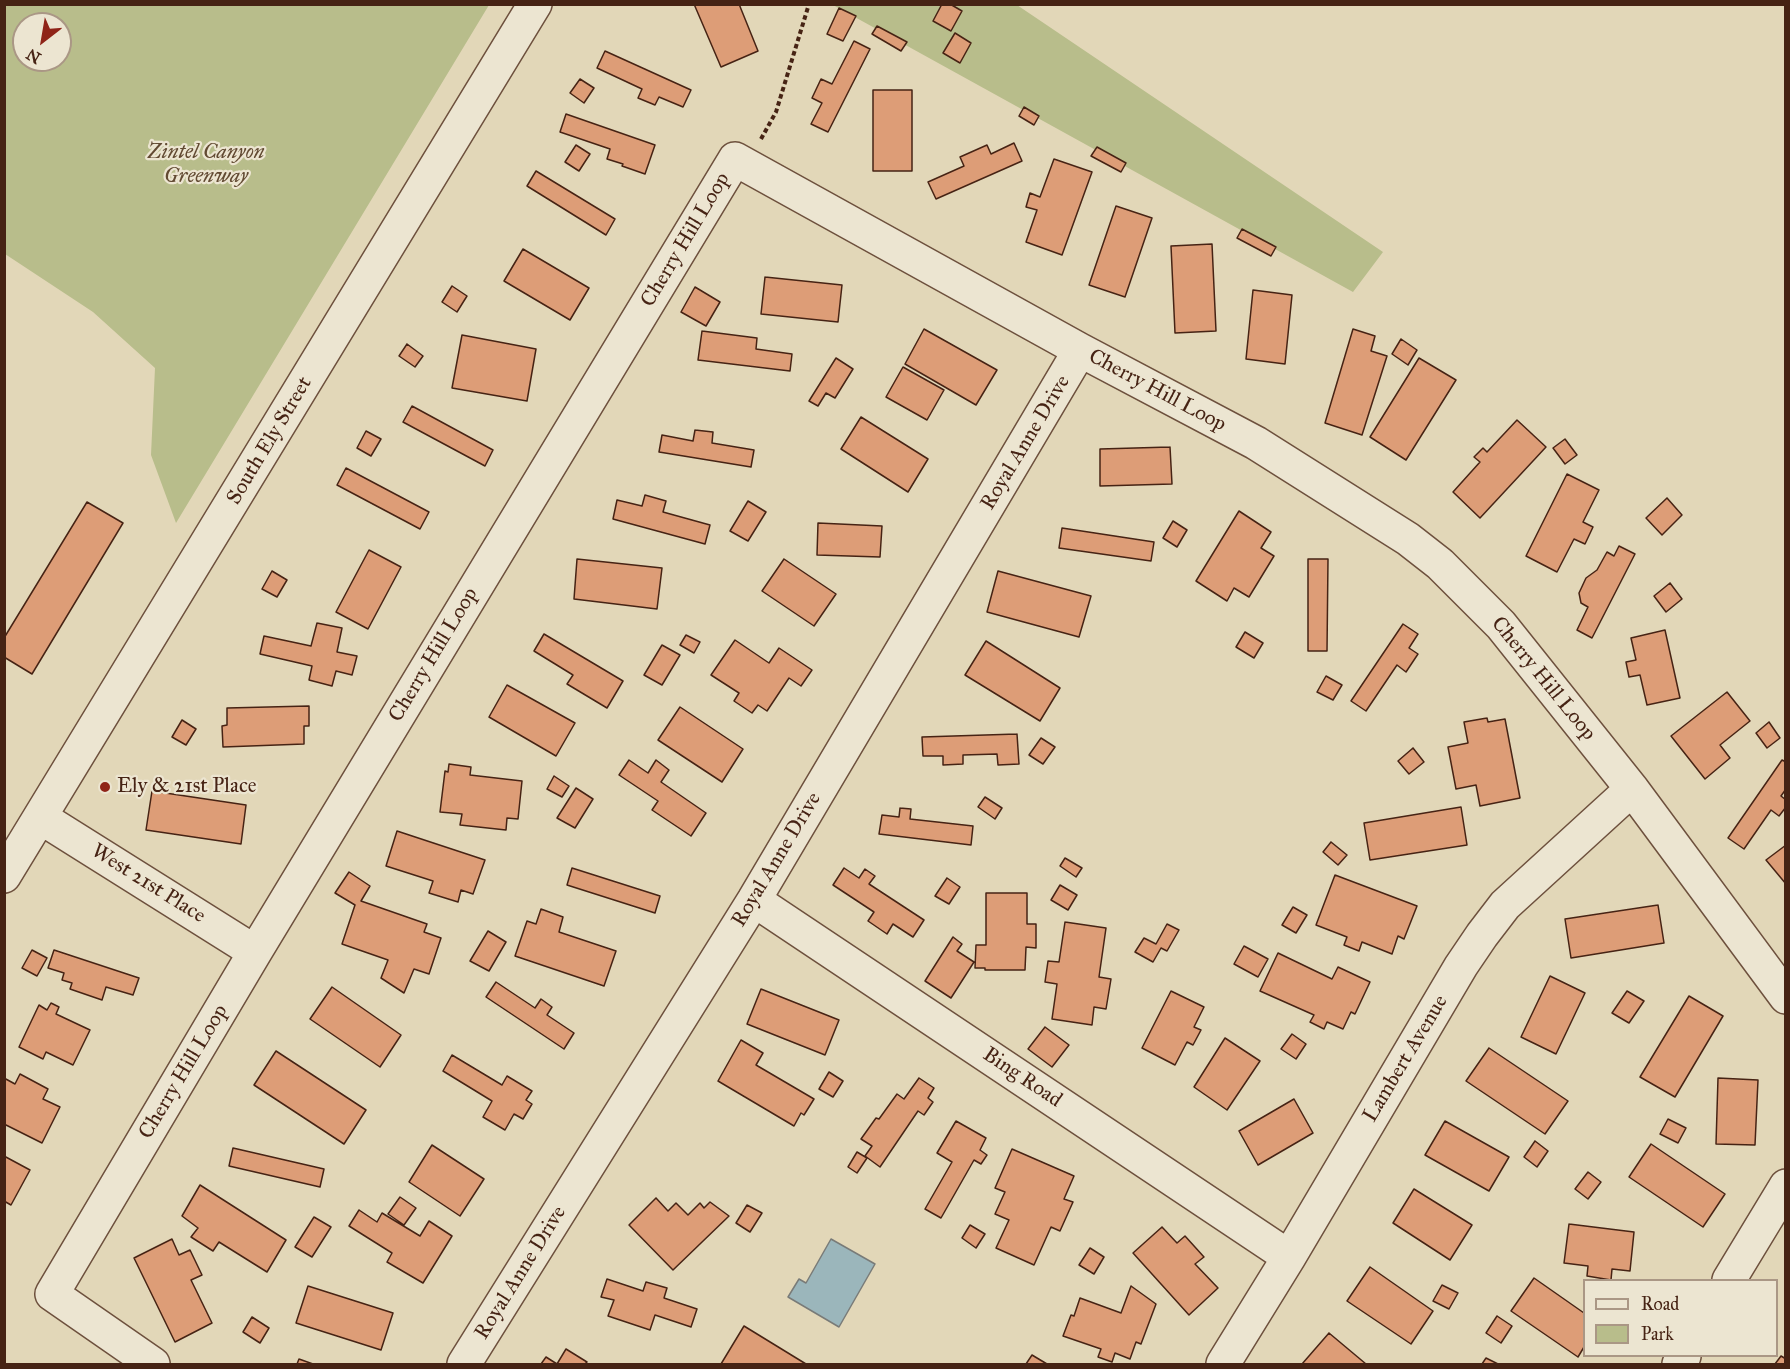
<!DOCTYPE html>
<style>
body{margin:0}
#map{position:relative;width:1790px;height:1369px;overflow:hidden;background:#e2d7b8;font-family:"IM FELL Great Primer",serif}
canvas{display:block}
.frame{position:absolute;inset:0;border:6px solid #462314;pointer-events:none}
.legend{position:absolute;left:1583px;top:1279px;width:195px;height:78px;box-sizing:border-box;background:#ece5d1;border:2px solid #aa9785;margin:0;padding:8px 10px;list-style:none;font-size:18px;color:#462314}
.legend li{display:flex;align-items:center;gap:12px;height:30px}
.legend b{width:30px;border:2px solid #aa9785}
.north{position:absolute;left:12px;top:12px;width:60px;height:60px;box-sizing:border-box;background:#ece5d1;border:2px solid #aa9785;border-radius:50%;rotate:211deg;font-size:16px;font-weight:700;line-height:24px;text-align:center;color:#462314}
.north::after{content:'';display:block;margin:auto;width:21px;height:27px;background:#8f2418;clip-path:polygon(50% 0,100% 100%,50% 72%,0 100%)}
</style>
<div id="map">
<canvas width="1790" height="1369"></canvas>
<div class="frame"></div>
<ul class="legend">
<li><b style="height:8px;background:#ece5d1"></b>Road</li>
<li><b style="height:16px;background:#b8bd8b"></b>Park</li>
</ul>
<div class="north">N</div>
</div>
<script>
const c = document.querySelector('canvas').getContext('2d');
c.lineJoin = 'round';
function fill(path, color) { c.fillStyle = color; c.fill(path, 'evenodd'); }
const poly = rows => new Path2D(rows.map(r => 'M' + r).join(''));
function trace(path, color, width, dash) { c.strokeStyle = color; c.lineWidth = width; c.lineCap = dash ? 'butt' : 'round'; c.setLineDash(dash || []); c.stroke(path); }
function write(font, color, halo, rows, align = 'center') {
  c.font = font + ' "IM FELL Great Primer",serif'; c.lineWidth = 4.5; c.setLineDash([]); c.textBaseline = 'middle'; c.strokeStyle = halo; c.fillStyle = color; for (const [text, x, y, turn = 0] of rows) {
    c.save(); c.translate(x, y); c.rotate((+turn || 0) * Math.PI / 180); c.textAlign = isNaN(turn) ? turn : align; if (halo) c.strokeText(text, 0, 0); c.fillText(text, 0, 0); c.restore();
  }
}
fill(poly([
 [4,5,489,5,176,523,151,455,155,368,93,312,5,254],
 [24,24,60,24,60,60,24,60],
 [833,5,1017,5,1383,252,1353,292]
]), '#b8bd8b');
const water = poly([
 [831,1239,875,1264,839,1327,788,1297,799,1279,806,1283,831,1239]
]);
fill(water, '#9bb6bb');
trace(water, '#797b78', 1.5);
const building = poly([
 [694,4,739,4,758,51,721,67,694,4],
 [942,4,950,4,962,11,951,31,933,21,942,4],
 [839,8,856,16,843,41,827,34,839,8],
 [877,26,907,42,901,51,872,34,877,26],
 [955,33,971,43,960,63,943,53,955,33],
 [854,41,870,49,828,132,811,124,822,103,812,98,821,79,832,84,854,41],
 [605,51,691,90,683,107,659,97,655,105,638,98,642,89,597,68,605,51],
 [580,79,594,88,584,103,570,93,580,79],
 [873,90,912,90,912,171,873,171,873,90],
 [1024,107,1039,116,1034,125,1019,116,1024,107],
 [566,114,655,145,645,174,622,166,623,164,607,159,610,149,560,132,566,114],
 [1014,143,1022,161,936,199,928,182,964,166,960,157,987,145,991,154,1014,143],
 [576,145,590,154,579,171,565,162,576,145],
 [1097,147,1126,163,1121,172,1091,156,1097,147],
 [1054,159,1092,172,1062,255,1026,242,1037,210,1026,207,1030,193,1040,197,1054,159],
 [536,171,615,219,606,235,527,186,536,171],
 [1116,206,1152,218,1125,297,1089,285,1116,206],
 [1242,229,1276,247,1271,256,1237,238,1242,229],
 [1212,244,1216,331,1175,333,1171,246,1212,244],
 [523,249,589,288,570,320,504,281,523,249],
 [765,277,842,285,838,322,761,314,765,277],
 [452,286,467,296,457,312,442,302,452,286],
 [695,287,720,302,706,326,681,312,695,287],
 [1253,290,1292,295,1285,364,1246,359,1253,290],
 [924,329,997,370,976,405,905,364,924,329],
 [1353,329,1375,336,1371,351,1387,356,1362,435,1325,423,1353,329],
 [702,331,757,338,756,349,792,354,790,371,698,360,702,331],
 [462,335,536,349,527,401,452,388,462,335],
 [1401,339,1417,350,1408,365,1392,354,1401,339],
 [407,344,423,356,415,367,399,356,407,344],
 [836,358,853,369,835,398,826,393,818,406,809,401,836,358],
 [1419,358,1456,380,1406,460,1370,437,1419,358],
 [903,367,944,390,927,420,886,397,903,367],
 [412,406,493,450,485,466,403,422,412,406],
 [861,417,928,459,908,492,841,449,861,417],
 [1517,420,1546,447,1480,518,1453,492,1480,462,1474,457,1483,448,1487,452,1517,420],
 [695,430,713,432,712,443,754,450,751,467,659,452,662,435,693,441,695,430],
 [366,431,381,439,371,456,357,448,366,431],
 [1565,439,1577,455,1565,464,1553,448,1565,439],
 [1170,447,1172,484,1100,486,1100,449,1170,447],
 [346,468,429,512,420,529,337,485,346,468],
 [1567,474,1599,490,1583,522,1593,527,1585,544,1574,539,1557,572,1526,556,1567,474],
 [645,495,666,501,663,512,710,525,705,544,613,519,617,500,642,506,645,495],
 [1667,498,1682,515,1662,535,1646,518,1667,498],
 [748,501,766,512,748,541,730,531,748,501],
 [87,502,123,523,32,674,4,657,4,638,87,502],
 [1239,511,1271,532,1261,548,1274,556,1249,597,1234,588,1227,601,1196,581,1239,511],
 [1173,521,1187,530,1177,547,1163,538,1173,521],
 [818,523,882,526,880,557,817,555,818,523],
 [1062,528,1154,542,1151,561,1059,548,1062,528],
 [1619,546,1635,554,1592,638,1577,630,1588,607,1581,603,1579,593,1586,578,1597,570,1607,552,1614,556,1619,546],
 [369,550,401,567,368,629,336,612,369,550],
 [577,559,662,568,657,609,574,599,577,559],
 [784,559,836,594,814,626,762,591,784,559],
 [1308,559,1328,559,1327,651,1308,651,1308,559],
 [272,571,287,580,277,597,262,589,272,571],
 [998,571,1091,596,1079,637,987,612,998,571],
 [1670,583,1682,599,1666,612,1654,596,1670,583],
 [317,623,342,628,337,652,357,656,352,675,336,671,332,686,309,680,312,666,260,654,264,636,311,646,317,623],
 [1403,624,1418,634,1409,648,1418,654,1406,672,1397,665,1366,711,1351,701,1403,624],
 [1665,630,1680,698,1647,705,1640,675,1629,677,1626,662,1636,660,1631,638,1665,630],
 [1245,632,1263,643,1254,658,1236,647,1245,632],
 [544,634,623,681,607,708,567,684,573,675,534,651,544,634],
 [686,635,700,642,694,653,680,645,686,635],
 [735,640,769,663,779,648,812,670,801,686,789,678,767,711,758,705,752,713,734,701,739,693,711,675,735,640],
 [986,641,1060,688,1040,721,965,675,986,641],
 [662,645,680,655,662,685,644,675,662,645],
 [1326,676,1342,685,1333,700,1317,692,1326,676],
 [507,685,575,723,556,756,489,717,507,685],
 [1727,692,1750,721,1720,745,1730,758,1705,779,1671,736,1727,692],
 [309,706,309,726,304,726,304,744,223,747,222,726,227,725,227,708,309,706],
 [680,707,743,749,722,782,658,740,680,707],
 [1487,718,1488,722,1505,719,1520,798,1480,806,1476,785,1456,789,1448,747,1468,743,1464,722,1487,718],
 [182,720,196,729,186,745,172,737,182,720],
 [1769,722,1780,738,1767,748,1756,733,1769,722],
 [1017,734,1019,764,998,765,997,754,963,755,963,764,943,765,943,756,923,756,922,737,1017,734],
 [1041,738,1055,747,1043,764,1029,755,1041,738],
 [1413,748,1424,762,1409,774,1398,761,1413,748],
 [629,760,648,773,656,760,669,770,661,782,706,813,691,836,652,810,658,801,619,775,629,760],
 [1782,760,1786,762,1786,789,1781,796,1786,800,1786,807,1779,816,1771,810,1744,849,1728,838,1782,760],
 [449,764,471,767,470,775,522,781,518,819,507,818,506,830,460,825,462,814,440,812,445,771,448,772,449,764],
 [554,776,569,786,562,797,547,789,554,776],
 [576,788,593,799,575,828,557,818,576,788],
 [152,791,246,805,241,844,146,830,152,791],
 [985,797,1002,808,995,819,978,807,985,797],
 [1461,807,1467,845,1370,860,1364,823,1461,807],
 [900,808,911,809,910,819,973,826,971,845,879,834,882,815,899,817,900,808],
 [397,831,485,860,473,894,461,890,458,902,429,893,433,881,386,866,397,831],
 [1331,842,1347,855,1338,865,1323,852,1331,842],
 [1786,845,1786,884,1766,860,1786,845],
 [1065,858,1082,868,1076,877,1060,866,1065,858],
 [572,868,660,896,655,913,567,885,572,868],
 [844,868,859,878,865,869,875,876,869,884,924,920,913,937,893,924,887,934,868,921,874,912,833,885,844,868],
 [349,872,370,886,361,901,427,924,424,932,441,938,429,974,414,969,404,993,381,978,388,960,342,944,355,905,335,893,349,872],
 [1335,875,1417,906,1404,939,1398,936,1392,954,1362,942,1359,951,1344,945,1347,937,1316,925,1335,875],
 [947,878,960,887,949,904,935,896,947,878],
 [1060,885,1077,895,1068,910,1051,900,1060,885],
 [986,893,1027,893,1027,924,1036,924,1036,948,1026,947,1025,970,985,970,985,968,975,968,976,945,986,945,986,893],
 [1658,905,1664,943,1571,958,1565,919,1658,905],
 [1293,907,1307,915,1296,933,1282,925,1293,907],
 [541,909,563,917,559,932,616,951,604,986,515,956,527,921,536,924,541,909],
 [1065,922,1106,928,1099,977,1111,979,1106,1009,1094,1007,1092,1025,1052,1019,1057,984,1045,982,1048,961,1059,962,1065,922],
 [1167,924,1179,930,1167,951,1161,948,1153,962,1135,952,1144,938,1156,944,1167,924],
 [488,931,506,942,489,971,470,961,488,931],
 [953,937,962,944,957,951,974,962,951,998,925,981,953,937],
 [1244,946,1268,959,1258,977,1234,964,1244,946],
 [32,950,47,958,37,976,22,968,32,950],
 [54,950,139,978,133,995,106,987,102,1000,70,989,72,983,62,980,64,973,48,968,54,950],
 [1278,953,1332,979,1338,967,1370,982,1355,1014,1351,1012,1343,1029,1327,1022,1324,1029,1310,1022,1314,1015,1260,991,1278,953],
 [1550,976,1585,993,1556,1054,1521,1037,1550,976],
 [496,982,535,1008,541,999,552,1007,547,1015,574,1033,564,1049,486,997,496,982],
 [332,987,401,1035,380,1067,310,1019,332,987],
 [761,989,839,1020,825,1055,747,1024,761,989],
 [1171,991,1204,1007,1194,1027,1201,1030,1193,1045,1187,1042,1175,1065,1142,1048,1171,991],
 [1627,991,1644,1001,1629,1023,1612,1013,1627,991],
 [1689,996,1723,1016,1675,1097,1640,1077,1689,996],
 [51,1003,59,1007,56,1014,90,1030,73,1065,46,1052,43,1059,19,1047,39,1005,47,1010,51,1003],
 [1045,1027,1069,1045,1052,1067,1028,1049,1045,1027],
 [1292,1034,1306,1044,1296,1059,1281,1049,1292,1034],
 [1225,1038,1260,1061,1227,1110,1194,1087,1225,1038],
 [741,1040,763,1053,756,1065,814,1099,804,1115,801,1113,794,1126,718,1081,741,1040],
 [1489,1048,1568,1101,1545,1134,1466,1081,1489,1048],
 [276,1051,366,1110,344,1144,254,1085,276,1051],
 [452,1055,502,1085,507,1076,532,1091,526,1100,532,1104,523,1119,514,1114,505,1130,483,1117,492,1101,443,1071,452,1055],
 [829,1072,843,1081,833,1097,819,1089,829,1072],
 [20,1074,48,1089,43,1099,60,1107,42,1143,4,1124,4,1078,15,1084,20,1074],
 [919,1078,934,1088,928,1098,933,1102,924,1115,918,1111,880,1167,865,1156,872,1146,861,1139,876,1118,879,1119,897,1094,904,1099,919,1078],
 [1718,1078,1758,1080,1755,1145,1716,1144,1718,1078],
 [1294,1099,1313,1133,1258,1165,1239,1131,1294,1099],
 [1668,1119,1686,1128,1678,1143,1660,1134,1668,1119],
 [956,1121,986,1138,980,1150,987,1155,981,1164,974,1160,941,1218,925,1209,952,1162,937,1153,956,1121],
 [1445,1121,1509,1157,1489,1191,1425,1155,1445,1121],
 [1535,1141,1548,1151,1537,1167,1524,1157,1535,1141],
 [1651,1144,1725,1194,1703,1227,1629,1177,1651,1144],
 [432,1145,484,1179,460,1216,409,1182,432,1145],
 [233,1148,324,1169,320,1187,229,1166,233,1148],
 [1012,1149,1074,1176,1064,1199,1073,1202,1060,1231,1051,1227,1034,1265,996,1248,1009,1220,995,1214,1005,1192,995,1188,1012,1149],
 [857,1152,867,1158,857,1173,848,1167,857,1152],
 [4,1156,30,1170,11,1205,4,1201,4,1156],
 [1588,1172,1601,1182,1588,1199,1575,1189,1588,1172],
 [200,1185,286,1240,267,1272,219,1242,213,1251,191,1237,198,1228,182,1216,200,1185],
 [1414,1189,1472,1225,1450,1260,1393,1223,1414,1189],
 [400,1197,416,1208,404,1225,388,1214,400,1197],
 [656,1198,668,1211,676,1203,688,1215,700,1203,704,1208,710,1202,729,1216,673,1270,629,1225,656,1198],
 [747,1205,762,1213,750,1232,736,1223,747,1205],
 [359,1210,377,1222,382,1213,420,1236,429,1221,452,1236,423,1283,387,1262,392,1253,349,1226,359,1210],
 [314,1217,331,1227,312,1257,295,1247,314,1217],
 [1569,1224,1634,1232,1630,1271,1612,1269,1611,1280,1587,1276,1588,1266,1564,1263,1569,1224],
 [970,1225,985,1234,976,1248,962,1238,970,1225],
 [1162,1227,1177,1243,1185,1236,1204,1257,1195,1264,1218,1288,1189,1315,1133,1253,1162,1227],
 [172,1239,179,1255,190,1250,202,1275,191,1280,212,1323,175,1342,134,1258,172,1239],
 [1090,1248,1104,1257,1094,1274,1079,1265,1090,1248],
 [1370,1267,1433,1311,1411,1344,1347,1301,1370,1267],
 [1534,1278,1584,1313,1584,1347,1578,1357,1511,1311,1534,1278],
 [607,1279,643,1291,646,1282,667,1288,664,1298,697,1309,691,1327,655,1315,650,1330,608,1316,614,1300,601,1297,607,1279],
 [1442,1285,1458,1293,1449,1309,1433,1301,1442,1285],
 [308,1286,393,1313,381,1350,296,1323,308,1286],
 [1131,1286,1156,1304,1141,1344,1136,1342,1130,1359,1115,1353,1112,1362,1098,1357,1101,1349,1063,1336,1071,1315,1074,1316,1080,1298,1121,1313,1131,1286],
 [1497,1316,1512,1326,1501,1343,1486,1333,1497,1316],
 [252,1317,269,1328,260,1343,243,1332,252,1317],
 [744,1326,806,1364,721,1364,744,1326],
 [1329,1333,1366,1364,1302,1364,1329,1333],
 [566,1349,587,1362,585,1364,541,1364,546,1357,557,1364,566,1349],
 [1032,1355,1047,1364,1026,1364,1032,1355],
 [1781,1356,1786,1359,1786,1364,1775,1364,1781,1356],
 [1486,1358,1498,1364,1482,1364,1486,1358],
 [299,1359,313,1364,297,1364,299,1359]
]);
fill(building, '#dd9d77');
trace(building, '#462314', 1.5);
const minor = poly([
 [40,817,255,952],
 [4,876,535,4],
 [754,900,1289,1257],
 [1729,1280,1786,1186],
 [153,1364,52,1294,255,952,735,159,1080,350,1256,443,1408,539,1440,564,1501,625,1632,789,1786,997],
 [464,1364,754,900,1080,350],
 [1223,1364,1289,1257,1461,966,1482,935,1505,905,1632,789],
 [1679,1364,1684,1356]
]);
trace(minor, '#6d503d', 36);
trace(poly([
 [761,139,776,112,809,4]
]), '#462314', 4, [4.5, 3]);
trace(minor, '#ece5d1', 33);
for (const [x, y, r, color] of [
 [105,787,6,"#8f2418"]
]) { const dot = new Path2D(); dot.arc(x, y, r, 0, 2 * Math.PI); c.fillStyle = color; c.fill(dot); trace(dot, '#ece5d1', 2); }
write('italic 21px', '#624a32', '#ece5d1', [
 ["Zintel Canyon",206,153],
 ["Greenway",206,177]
]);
write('21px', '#462314', '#ece5d1', [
 ["Cherry Hill Loop",686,240,-59],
 ["Cherry Hill Loop",1157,391,28],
 ["South Ely Street",270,441,-59],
 ["Royal Anne Drive",1026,443,-59],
 ["Cherry Hill Loop",434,655,-59],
 ["Cherry Hill Loop",1543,679,51],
 ["Royal Anne Drive",777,860,-59],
 ["West 21st Place",148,884,32],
 ["Lambert Avenue",1406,1059,-59],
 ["Cherry Hill Loop",184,1072,-59],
 ["Bing Road",1022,1078,34],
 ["Royal Anne Drive",521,1273,-58]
]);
write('21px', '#462314', '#ece5d1', [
 ["Ely & 21st Place",117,787]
], 'left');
</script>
